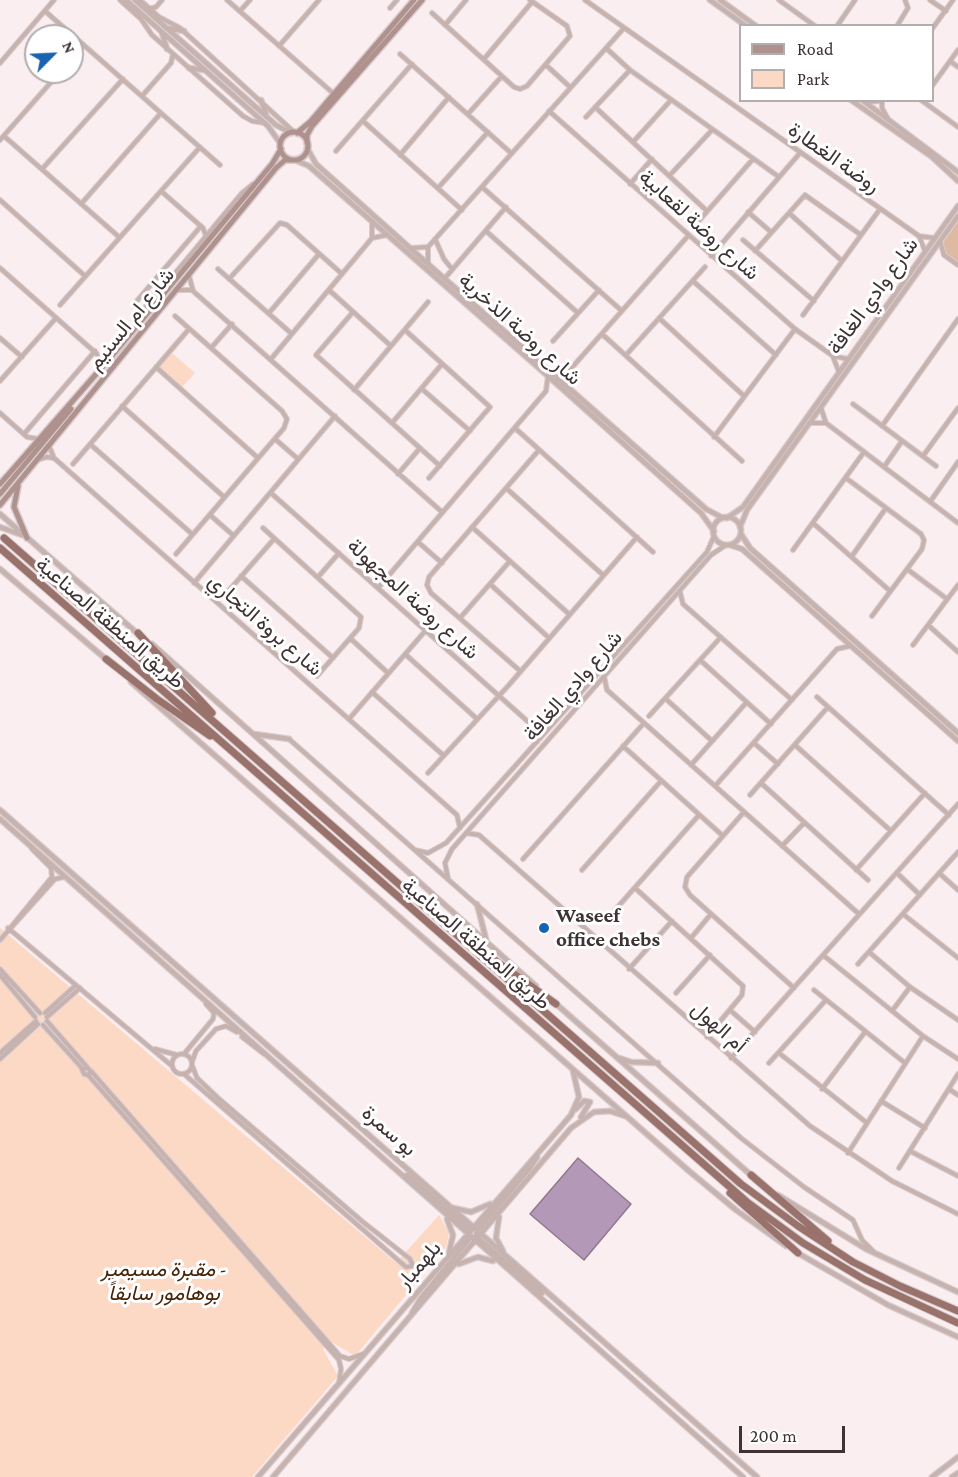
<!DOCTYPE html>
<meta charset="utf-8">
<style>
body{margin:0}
#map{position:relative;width:958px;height:1477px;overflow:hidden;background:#fbeef0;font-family:"Crimson Pro",serif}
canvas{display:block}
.legend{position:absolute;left:739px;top:24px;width:195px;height:78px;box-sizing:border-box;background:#fff;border:2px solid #b2adae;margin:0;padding:8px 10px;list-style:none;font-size:18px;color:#3e3234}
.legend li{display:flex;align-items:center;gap:12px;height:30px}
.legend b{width:30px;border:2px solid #b2adae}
.north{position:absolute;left:24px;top:24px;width:60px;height:60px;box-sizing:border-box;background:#fff;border:2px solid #b2adae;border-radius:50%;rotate:66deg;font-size:16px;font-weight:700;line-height:24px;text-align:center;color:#3e3234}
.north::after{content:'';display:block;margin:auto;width:21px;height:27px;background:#1563b2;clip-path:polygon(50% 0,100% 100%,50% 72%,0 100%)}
.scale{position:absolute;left:739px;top:1426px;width:106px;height:27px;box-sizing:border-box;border:3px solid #3e3234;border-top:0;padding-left:8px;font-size:18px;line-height:21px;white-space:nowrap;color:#3e3234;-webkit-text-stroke:4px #fff;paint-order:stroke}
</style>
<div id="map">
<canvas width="958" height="1477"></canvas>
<ul class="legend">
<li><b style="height:8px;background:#af928d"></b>Road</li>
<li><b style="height:16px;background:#fbd9c5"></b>Park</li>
</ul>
<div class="north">N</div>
<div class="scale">200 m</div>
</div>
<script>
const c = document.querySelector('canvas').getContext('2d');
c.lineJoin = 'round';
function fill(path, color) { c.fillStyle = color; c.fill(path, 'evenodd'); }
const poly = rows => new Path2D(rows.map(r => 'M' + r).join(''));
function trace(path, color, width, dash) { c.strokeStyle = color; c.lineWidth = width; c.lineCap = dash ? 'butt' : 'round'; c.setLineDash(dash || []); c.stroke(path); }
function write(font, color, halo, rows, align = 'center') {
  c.font = font + ' "Crimson Pro",Vazirmatn,serif'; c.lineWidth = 6; c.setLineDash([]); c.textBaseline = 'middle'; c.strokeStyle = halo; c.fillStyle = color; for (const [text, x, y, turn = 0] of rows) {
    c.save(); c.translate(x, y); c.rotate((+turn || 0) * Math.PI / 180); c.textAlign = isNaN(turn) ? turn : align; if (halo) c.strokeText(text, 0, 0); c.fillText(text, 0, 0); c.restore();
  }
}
fill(poly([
 [172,353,195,373,182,387,160,367],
 [0,928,396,1263,439,1215,449,1233,446,1247,355,1356,330,1341,323,1349,338,1376,252,1477,0,1477]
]), '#fbd9c5');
fill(poly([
 [958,218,958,263,945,253,942,244]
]), '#dfbaa3');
const water = poly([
 [578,1158,631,1204,584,1260,530,1214,578,1158]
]);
fill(water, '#b398b7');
trace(water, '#907990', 1.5);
const minor = poly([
 [120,0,141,19,152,35,243,116,252,121,265,123],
 [140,0,159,17,180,28,294,132],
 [227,0,334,94],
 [585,0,919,236,934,238],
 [779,0,815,26],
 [930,0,946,11],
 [390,8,397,0],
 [149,9,156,7,162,0],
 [45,11,220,165],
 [240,11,250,0],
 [432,13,514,87,520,89,527,86,570,36,567,26,530,0],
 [445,25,466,0],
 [837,26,855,0],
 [897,26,908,8,905,0],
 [932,29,953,0],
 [279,46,319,0],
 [606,48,630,70,779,177],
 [400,54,511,153],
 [72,59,84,45],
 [484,59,532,2],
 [950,61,958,67],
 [0,63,54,0],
 [546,65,570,87],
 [932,86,958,50],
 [142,96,171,63,173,54],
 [882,100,882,108,888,119],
 [921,100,958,127],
 [865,102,882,101],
 [595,107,707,211],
 [549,111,795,329,833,356,848,359],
 [468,114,502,76],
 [586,117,630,70],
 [363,121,462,210],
 [4,136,119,237],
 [0,140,60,72],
 [633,142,671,100],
 [336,151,412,64],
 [400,155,449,97],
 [42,169,123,79],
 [670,175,712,130],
 [630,184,652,159],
 [482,187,622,311],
 [438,188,488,132],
 [161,191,203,228,206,236],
 [0,200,85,276],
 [81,204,161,113],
 [748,212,771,232],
 [789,213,842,261],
 [372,221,372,238],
 [697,223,753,159],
 [486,231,578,313],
 [919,236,925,251],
 [435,239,444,259,452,269],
 [743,240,814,301],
 [940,241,944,255,958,265],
 [411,248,427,247],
 [755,251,805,195,861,235],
 [711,256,800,153],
 [428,264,428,247,624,28],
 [0,268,97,354,103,366],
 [218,269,292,334],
 [189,275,193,291,442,512],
 [445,278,506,207],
 [229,279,280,223,287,225,342,274],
 [693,281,776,355],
 [177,290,193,290],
 [329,290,391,346],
 [136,302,201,226],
 [60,305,200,147],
 [353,312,316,355,440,466],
 [269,313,319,254],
 [803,315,880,209],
 [175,316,282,411,287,419,284,428,176,554],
 [659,318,744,396],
 [137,325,150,298,172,277,242,193,253,184],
 [405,330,490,407,429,478],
 [602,334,742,461],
 [0,338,22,357],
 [553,341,599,290],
 [211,348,232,324],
 [626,355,705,267],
 [833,357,839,372],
 [271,359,372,238,387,235],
 [156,367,258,458],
 [568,372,566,380,569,387],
 [555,374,568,372,688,236],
 [0,381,56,318],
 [422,389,470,431],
 [354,390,428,302],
 [853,404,936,466],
 [122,406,224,497],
 [821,408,826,423,958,523],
 [0,413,27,437,39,439],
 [392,423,442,364],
 [810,423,825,423],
 [882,426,958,319],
 [515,428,653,552],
 [24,434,95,351],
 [714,437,795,329],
 [275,439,298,459],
 [90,444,192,534],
 [49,446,54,458,457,815,460,828],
 [923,456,958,408],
 [37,460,47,457,53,458],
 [73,464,189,329],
 [884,467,902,441],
 [398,474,420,448],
 [846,478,921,534,924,540,922,549,872,616],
 [506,488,603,575],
 [271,493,534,727,537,742],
 [930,502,958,462],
 [210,515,234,536],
 [813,523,890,591],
 [472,527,569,614],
 [263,528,361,617,359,628,317,676],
 [418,542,442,563],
 [793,550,864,452],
 [852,556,886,508],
 [907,569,947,599],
 [241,576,333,658],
 [318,577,339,553],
 [194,583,335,416],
 [490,584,548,637],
 [378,588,546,391,548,376],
 [680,592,683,604,792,700],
 [224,596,274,539],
 [460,618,510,561],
 [928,625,958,652],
 [351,639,388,673],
 [913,645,958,585],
 [405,654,476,718],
 [700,660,771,724],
 [519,670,431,593,427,585,429,577,539,450],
 [604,676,607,690,859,914],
 [372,692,443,755],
 [817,697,949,815],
 [666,699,712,741],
 [649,716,720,638],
 [349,719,426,630],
 [289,739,741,1138,804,1187,853,1220,862,1240,873,1251],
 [754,743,778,764],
 [795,745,891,831],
 [623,746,723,836],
 [691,765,746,703],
 [428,773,508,686,637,537],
 [761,783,868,880],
 [715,786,837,649,850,646],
 [750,795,828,707],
 [744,812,687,877,685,887,690,895,794,988],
 [466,833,479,835,810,1126,892,1181,958,1214],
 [782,846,804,823],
 [415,850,428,853,446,843,707,552,714,536],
 [523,859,644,723],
 [582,870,661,781],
 [856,870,925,793],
 [897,873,920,895],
 [939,873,958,890],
 [448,878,445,863,452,849,711,555,726,545],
 [635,888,743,986,742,995,707,1037],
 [615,910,699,815],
 [903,914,958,958],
 [8,928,172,1066],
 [2,938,52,877,51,868,32,849],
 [691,938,711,914],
 [0,940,55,879,64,877],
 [869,952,910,987,958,1020],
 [823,955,923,1036,958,1059],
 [858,964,958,852],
 [0,969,40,1013],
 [629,969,672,921],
 [0,975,35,1017],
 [814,990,905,1063],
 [676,993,710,955],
 [730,1010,755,1032],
 [892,1011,910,987],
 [45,1013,76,985],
 [47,1017,80,988],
 [47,1021,87,1067],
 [43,1025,81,1067,84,1074,88,1075,91,1072,87,1067,83,1070],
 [242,1037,264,1054],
 [155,1049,177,1055],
 [0,1053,36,1021],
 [779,1053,867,1123],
 '172 1064a10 10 0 1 1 20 0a10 10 0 1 1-20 0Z',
 [184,1054,213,1019,214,1013,206,1004],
 [731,1058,958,804],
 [0,1059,38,1024],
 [192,1062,196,1051,216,1029,226,1026,237,1032],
 [769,1063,826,1000],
 [91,1071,340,1356,349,1359,363,1354],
 [184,1074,406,1267,413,1266,410,1259,363,1222,218,1098,197,1078,192,1065],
 [88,1075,339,1360,341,1369,339,1383],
 [822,1089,865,1032],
 [949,1089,958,1095],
 [881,1101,925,1128],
 [910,1151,958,1176],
 [848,1153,923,1036],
 [899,1168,958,1074]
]);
const tertiary = poly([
 [126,0,268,126,280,143],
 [135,0,276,125,291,133],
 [710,0,746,26],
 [720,0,756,26],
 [166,28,184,31],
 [162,33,167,49],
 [189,68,204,70],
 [261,100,266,114],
 [851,100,932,157,958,181],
 [862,100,958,172],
 [307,148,316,164,428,264,706,509,723,518],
 [295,160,309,166,548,376,701,513,714,531],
 [0,514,138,634],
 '713 531a14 14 0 1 1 28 0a14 14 0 1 1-28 0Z',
 [727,518,743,507,958,206],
 [0,527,22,535],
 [740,527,747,510,958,216],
 [741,534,750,548,958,733],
 [730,545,742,549,958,741],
 [0,569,107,660],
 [152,644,536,986],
 [131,682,689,1171,736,1210,786,1246],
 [254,734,289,739],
 [0,810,757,1477],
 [0,819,743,1477],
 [477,904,486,939],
 [555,1003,752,1176],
 [619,1058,631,1062,658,1063],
 [576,1109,584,1101,590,1102,581,1117],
 [407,1175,471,1231],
 [778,1195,866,1249,958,1292],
 [453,1208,471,1212,490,1204],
 [499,1217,496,1238,503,1251],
 [447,1219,453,1235,449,1253],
 [478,1238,542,1293],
 [475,1242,477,1231,530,1168,537,1157],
 [796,1252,888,1305,958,1337],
 [459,1264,478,1257,493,1261],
 [412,1313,421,1298,471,1237],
 [258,1477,571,1115,579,1097,573,1071],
 [273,1477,571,1128,594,1112,610,1111,625,1116],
 [932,1477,958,1457],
 [952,1477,958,1473]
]);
const secondary = poly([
 '280 146a14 14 0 1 1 28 0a14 14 0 1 1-28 0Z',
 [297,133,310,122,414,0],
 [307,143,307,135,312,126,422,0],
 [0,484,111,357,272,164,281,149],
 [18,486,14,507,27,538],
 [0,494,71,409],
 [0,505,276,168,285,160,291,160]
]);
const trunk = poly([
 [4,538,741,1184,798,1226,853,1262,900,1286,958,1311],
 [0,548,747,1202,803,1243,865,1280,958,1323],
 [138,633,212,713],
 [106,659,157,699,210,736],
 [485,953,556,1004],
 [751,1175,828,1241],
 [730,1193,798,1253]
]);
trace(minor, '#d9ccce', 6);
trace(tertiary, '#d9ccce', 7);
trace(secondary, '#d9ccce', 8);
trace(trunk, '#d9ccce', 9);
trace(minor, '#c6b2ae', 4);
trace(tertiary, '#c6b2ae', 4.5);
trace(secondary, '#af928d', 5);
trace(trunk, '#98726b', 7);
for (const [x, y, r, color] of [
 [544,928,6,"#1563b2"]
]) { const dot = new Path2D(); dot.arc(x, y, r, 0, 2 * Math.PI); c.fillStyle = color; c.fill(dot); trace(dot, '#fff', 2); }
write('21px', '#3e3234', '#fff', [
 ["روضة الغطارة",834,158,35],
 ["شارع روضة لقعابية",699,225,42],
 ["شارع وادي الغافة",873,296,-54],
 ["شارع ام السنيم",131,319,-51],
 ["شارع روضة الذخرية",520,329,42],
 ["شارع روضة المجهولة",413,599,42],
 ["طريق المنطقة الصناعية",110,623,41],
 ["شارع بروة التجاري",265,625,41],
 ["شارع وادي الغافة",573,686,-49],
 ["طريق المنطقة الصناعية",476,944,41],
 ["أم الهول",719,1027,41],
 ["بو سمرة",389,1131,41],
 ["بلهمبار",419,1265,-49]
]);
write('bold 21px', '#3e3234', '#fff', [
 ["Waseef",556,916],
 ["office chebs",556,940]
], 'left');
write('italic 21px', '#472308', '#fff', [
 ["مقبرة مسيمير -",164,1270],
 ["بوهامور سابقاً",164,1294]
]);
</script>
